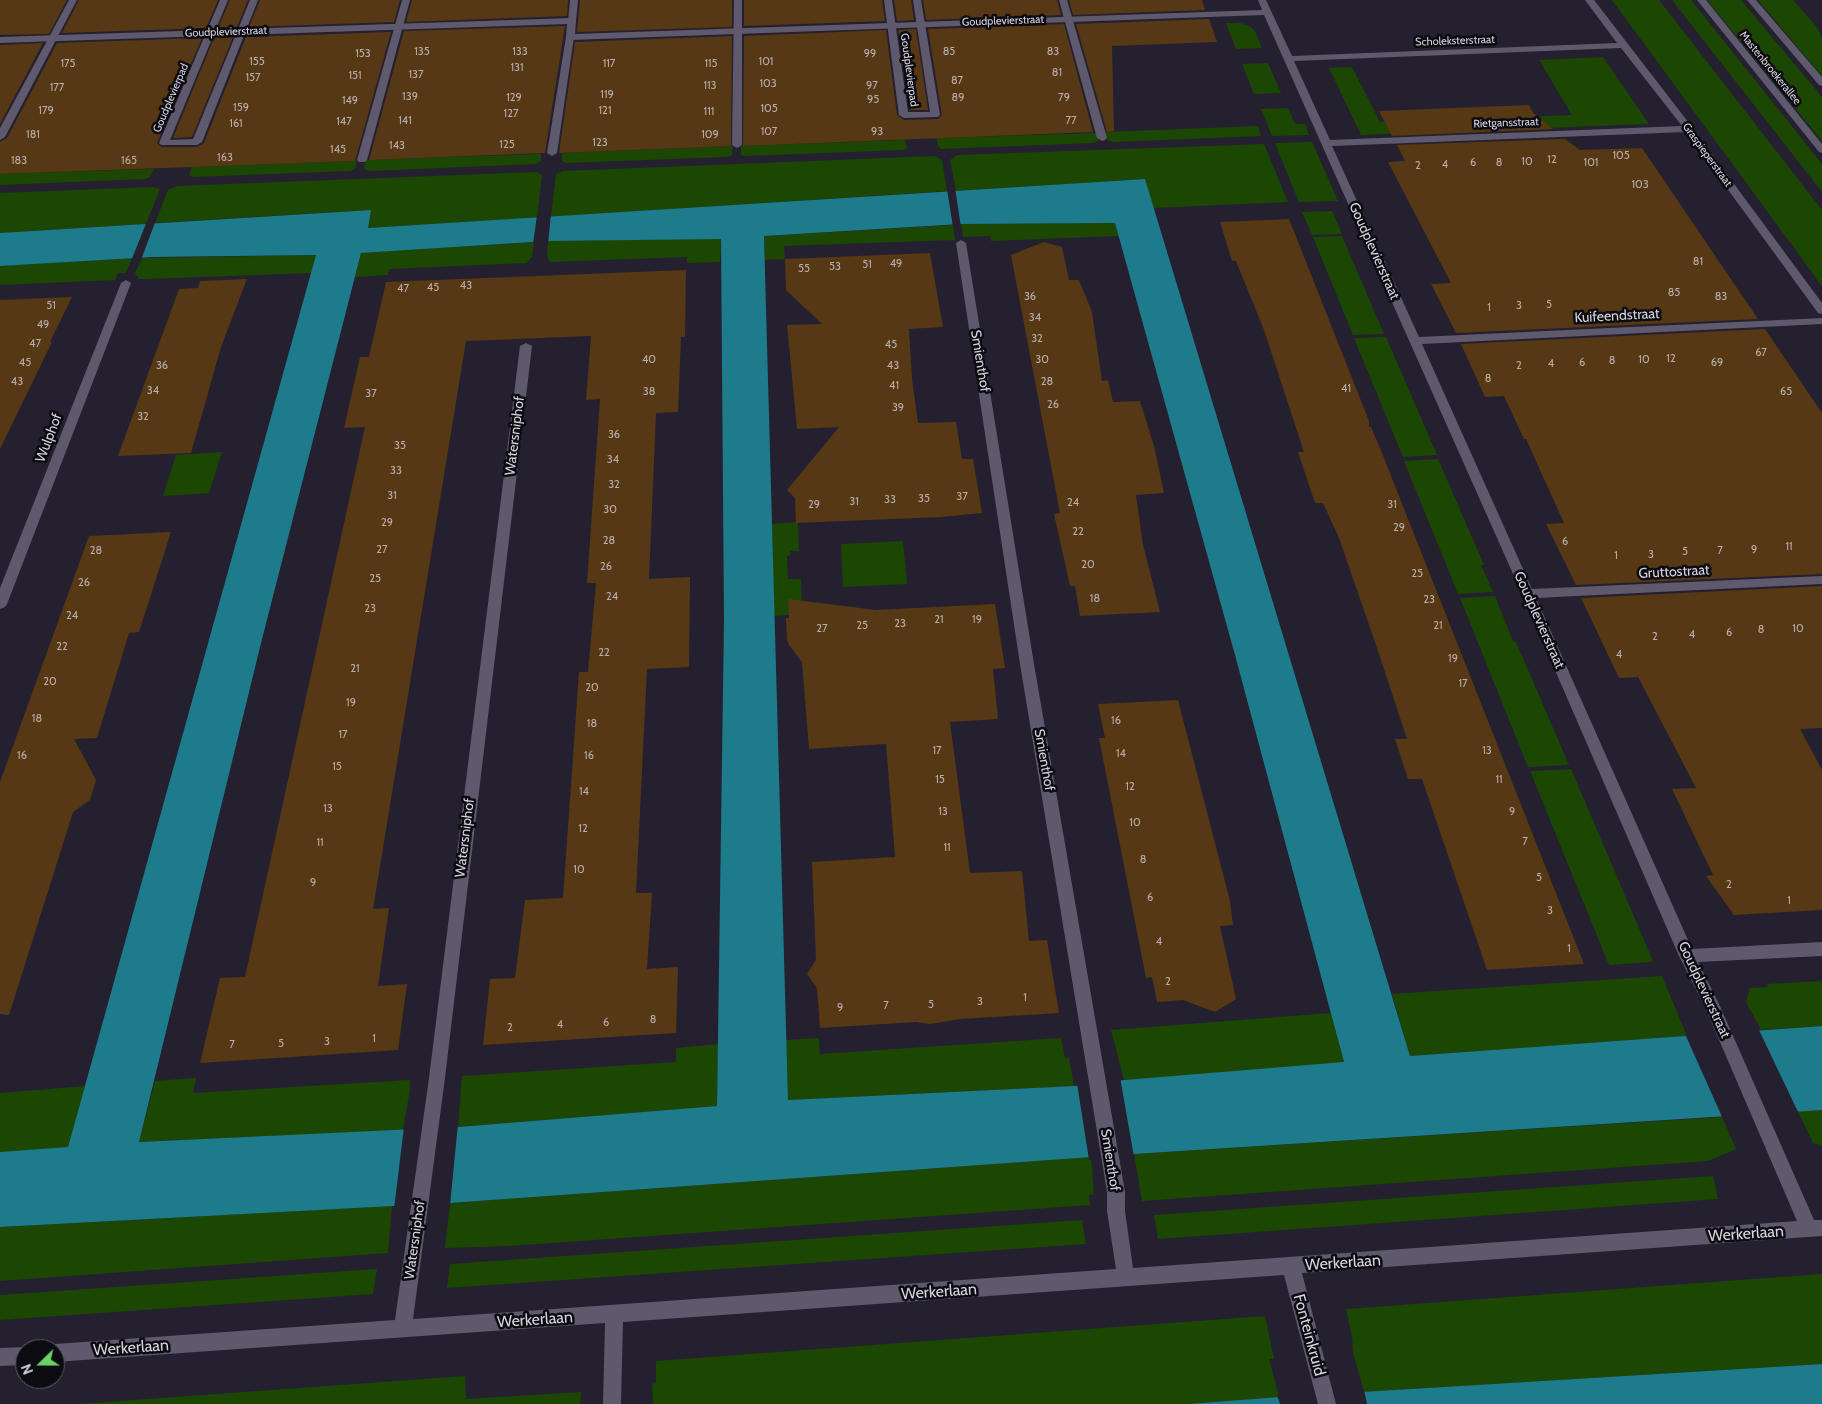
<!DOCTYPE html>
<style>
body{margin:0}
#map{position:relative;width:1822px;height:1404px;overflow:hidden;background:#242030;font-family:Cabin,sans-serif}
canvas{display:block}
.north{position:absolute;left:15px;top:1339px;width:50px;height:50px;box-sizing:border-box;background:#0d0b12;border:1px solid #5e5b64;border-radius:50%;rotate:248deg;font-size:14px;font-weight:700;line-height:20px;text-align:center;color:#d7d4df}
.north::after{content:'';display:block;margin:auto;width:18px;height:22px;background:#69d364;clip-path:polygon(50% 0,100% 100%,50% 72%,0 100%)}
</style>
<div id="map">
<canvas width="1822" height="1404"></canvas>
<div class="north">N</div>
</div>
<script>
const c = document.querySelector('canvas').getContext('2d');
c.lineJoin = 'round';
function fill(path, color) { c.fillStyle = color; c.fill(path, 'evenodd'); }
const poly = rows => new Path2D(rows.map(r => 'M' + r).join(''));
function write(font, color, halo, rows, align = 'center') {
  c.font = font + ' Cabin,sans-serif'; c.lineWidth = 5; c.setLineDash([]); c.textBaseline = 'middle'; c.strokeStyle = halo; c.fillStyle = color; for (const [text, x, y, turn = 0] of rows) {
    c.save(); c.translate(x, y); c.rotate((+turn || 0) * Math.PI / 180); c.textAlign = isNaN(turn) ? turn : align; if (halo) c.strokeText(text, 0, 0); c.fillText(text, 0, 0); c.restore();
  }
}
fill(poly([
 [1612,0,1659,0,1822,210,1822,286],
 [1672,0,1691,0,1822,164,1822,192],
 [1707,0,1741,0,1822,97,1822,141],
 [1758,0,1793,0,1816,26,1822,37,1822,76],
 [1226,23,1240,23,1250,26,1255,31,1262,48,1236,49],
 [1603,57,1649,124,1361,135,1329,68,1352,67,1380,122,1572,115,1539,60],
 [1268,63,1281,93,1254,94,1242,64],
 [1288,108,1295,124,1305,124,1309,135,1272,136,1261,109],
 [1258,126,1261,136,1113,142,1107,140,1105,132],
 [1097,133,1098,141,1094,143,941,149,938,146,937,138],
 [905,140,907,148,903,150,745,156,741,155,741,146],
 [1312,142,1338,201,1299,202,1275,143],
 [1264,144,1288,202,1153,208,1144,179,956,191,950,160,957,155],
 [733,146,732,155,727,157,566,163,562,161,562,153],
 [541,154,541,161,536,164,369,171,364,169,365,160],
 [935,156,942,160,947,191,551,217,556,174,563,171],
 [357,161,355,169,350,171,192,177,189,175,192,167],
 [154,169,150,177,145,179,0,185,0,174],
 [536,172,542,175,537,218,367,228,370,210,155,223,168,190,177,186],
 [153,187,160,189,146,224,0,233,0,193],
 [1332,211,1342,234,1312,235,1302,212],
 [1115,223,1119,236,991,241,990,236,963,237,961,224],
 [953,225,955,240,784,246,785,259,765,260,764,236],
 [1342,236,1384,334,1353,335,1313,237],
 [721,238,720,262,687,263,687,257,550,262,547,256,548,241],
 [534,242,532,257,526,263,389,269,388,275,355,277,361,253],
 [316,255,311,273,148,279,139,279,135,273,142,258],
 [132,258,126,273,118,273,115,280,0,285,0,266],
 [1386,337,1437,455,1403,457,1354,338],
 [222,452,209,493,163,496,176,455],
 [1438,459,1484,565,1481,565,1493,592,1458,594,1404,461],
 [798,522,799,551,790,551,790,555,787,556,788,579,801,579,802,614,774,616,772,524],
 [903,541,907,584,843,587,841,544],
 [1495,596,1513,641,1516,642,1569,765,1528,767,1460,598],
 [1571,769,1653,961,1651,962,1609,965,1530,771],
 [1662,976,1687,1036,1410,1056,1392,994],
 [1822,981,1822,1026,1761,1030,1746,1002,1750,988,1768,987,1767,984],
 [1331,1013,1344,1063,1124,1080,1111,1030],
 [819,1038,820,1054,1061,1038,1065,1058,1069,1058,1074,1086,788,1100,786,1040],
 [718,1044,717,1106,458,1127,462,1076,676,1062,676,1048],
 [196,1078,193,1093,410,1080,410,1089,403,1130,139,1142,155,1081],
 [85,1086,68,1147,0,1153,0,1093],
 [1822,1110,1822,1146,1813,1143,1798,1111],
 [1722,1117,1736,1149,1708,1161,1142,1201,1134,1154],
 [1091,1157,1094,1194,1089,1195,1090,1205,509,1246,445,1248,450,1203],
 [1713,1176,1718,1199,1158,1239,1154,1215],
 [392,1206,388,1253,0,1281,0,1227],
 [1082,1220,1086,1244,447,1288,450,1264],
 [377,1269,373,1294,0,1320,0,1295],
 [1822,1274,1822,1364,1364,1392,1353,1352,1352,1336,1346,1309],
 [1265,1316,1274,1359,1269,1359,1279,1397,1188,1404,653,1404,652,1384,656,1383,656,1361],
 [465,1376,466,1399,581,1392,580,1404,79,1404]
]), '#1c4703');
fill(poly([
 [1145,179,1410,1056,1822,1026,1822,1110,1134,1154,450,1203,0,1227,0,1152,68,1147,316,255,153,257,0,266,0,233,371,210,368,228],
 [1115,223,1235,655,1344,1062,1124,1080,1074,1086,788,1100,764,236,961,224],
 [721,239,724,620,717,1106,458,1127,139,1142,261,643,361,253,548,241],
 [1822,1364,1822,1404,1188,1404,1279,1397]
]), '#1d7b8b');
fill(poly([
 [955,188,961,227,953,227,947,189],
 [551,214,548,244,533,244,537,215],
 [156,220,141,260,131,261,147,221],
 [1758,1028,1799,1114,1723,1119,1685,1034],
 [1120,1077,1134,1157,1089,1160,1077,1083],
 [458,1124,450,1205,394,1209,404,1127],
 [1364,1390,1367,1404,1280,1404,1277,1395]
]), '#242030');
fill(poly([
 [0,0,67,0,49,34,0,35],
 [79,0,218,0,206,28,62,33],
 [230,0,248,0,237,27,218,28],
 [260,0,400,0,394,22,249,27],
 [412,0,568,0,567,16,406,22],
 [580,0,732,0,732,27,577,32],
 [744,0,882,0,885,21,744,26],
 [894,0,911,0,914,20,897,21],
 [923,0,1057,0,1061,15,926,20],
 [1069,0,1202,0,1205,10,1073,15],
 [1209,19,1217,42,1112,46,1114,131,1107,132,1076,24],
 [1064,24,1093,132,743,146,744,36,886,30,897,115,904,120,938,119,942,115,928,29],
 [565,26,545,153,369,160,404,31],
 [916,29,928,110,910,110,898,30],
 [391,32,355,161,0,174,0,142,7,138,57,43,202,38,157,143,161,147,197,147,204,143,246,37],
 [732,36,731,146,559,153,575,42],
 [233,37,192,137,173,138,214,38],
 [43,43,0,124,0,45],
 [1529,105,1533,113,1553,129,1392,136,1379,111],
 [1565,139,1580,150,1642,148,1758,319,1456,333,1431,284,1451,283,1388,162,1405,161,1397,145],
 [1289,219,1369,421,1369,427,1371,427,1380,448,1584,964,1487,970,1422,779,1408,779,1395,739,1407,739,1378,651,1339,538,1323,503,1315,503,1298,452,1304,452,1264,330,1236,261,1232,261,1220,222],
 [1044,242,1062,247,1069,280,1079,280,1092,312,1102,381,1108,380,1113,402,1140,401,1154,446,1164,493,1136,495,1143,545,1160,612,1080,616,1075,586,1070,586,1054,514,1060,513,1011,255],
 [930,253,943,327,909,329,912,379,918,423,956,422,962,459,973,459,982,513,941,517,796,523,795,498,787,490,839,427,797,429,787,325,822,324,786,290,785,259],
 [686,270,685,337,681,337,678,412,656,413,649,579,690,577,689,667,647,669,636,893,652,893,647,969,678,967,676,1033,483,1045,490,979,515,978,525,900,563,898,579,672,588,672,596,583,587,583,600,399,586,400,591,336,466,341,373,909,389,908,378,986,407,984,398,1050,200,1063,220,978,245,977,365,427,344,428,360,357,369,357,386,282],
 [247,279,221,347,191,453,118,456,179,289,198,288,200,281],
 [72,297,50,342,52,342,0,449,0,300],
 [1765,329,1822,413,1822,574,1576,585,1546,524,1564,523,1526,439,1524,439,1504,396,1485,397,1461,344],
 [171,532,139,632,129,633,97,738,74,739,96,780,90,800,73,812,9,1015,0,1014,0,782,89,536],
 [1822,586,1822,728,1800,729,1822,770,1822,910,1734,915,1706,876,1713,875,1672,789,1696,788,1638,677,1619,678,1581,598],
 [788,599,876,610,995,604,1005,668,993,669,998,719,950,722,970,873,1022,871,1029,941,1047,940,1059,1013,960,1019,930,1024,916,1022,820,1028,817,988,807,974,816,960,812,862,895,857,886,744,809,749,802,662,789,645,787,640,786,618,789,618],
 [1178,700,1230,901,1233,925,1220,926,1236,999,1215,1012,1183,1000,1157,1002,1152,977,1146,978,1099,738,1105,738,1098,704]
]), '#563815');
fill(poly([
 [69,0,77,0,5,137,0,140,0,128,69,0],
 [220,0,228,0,170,140,193,139,250,0,258,0,202,142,197,145,161,145,159,143,220,0],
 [402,0,410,0,367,160,365,162,359,162,357,160,402,0],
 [570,0,578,0,576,21,572,24,568,21,570,0],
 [734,0,742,0,742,145,737,148,732,145,734,0],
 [884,0,892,0,908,112,930,112,913,0,921,0,940,115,938,117,904,118,899,115,884,0],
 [1059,0,1067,0,1107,138,1105,140,1102,141,1097,138,1059,0],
 [570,34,574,37,557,153,552,156,547,153,566,37,570,34]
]), '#5e596d');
fill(poly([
 [1258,0,1266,0,1292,56,1617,43,1585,0,1594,0,1692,127,1822,303,1822,314,1818,313,1686,132,1332,146,1419,337,1822,318,1822,324,1422,344,1532,589,1822,576,1822,584,1536,598,1692,949,1822,942,1822,956,1698,962,1719,1004,1814,1220,1822,1220,1822,1236,1302,1273,1336,1404,1318,1404,1284,1275,623,1322,621,1404,603,1404,605,1323,55,1362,55,1349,47,1349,55,1344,395,1320,429,1078,520,346,526,343,532,346,445,1078,413,1319,1116,1269,1107,1211,1107,1192,1020,664,956,243,961,240,966,243,1034,664,1125,1192,1125,1211,1133,1268,1797,1221,1704,1005,1679,956,1522,594,1264,15,570,40,566,37,567,24,0,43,0,37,572,18,576,21,575,34,1262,10,1258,0],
 [1621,48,1682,126,1330,140,1294,61,1621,48],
 [126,280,131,283,7,604,5,607,0,609,0,588,121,283,126,280],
 [25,1347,30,1349,25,1349,25,1365,0,1366,0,1348,25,1347]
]), '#5e596d');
fill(poly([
 [1697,0,1706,0,1822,144,1822,153,1819,152,1697,0],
 [1747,0,1756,0,1822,77,1822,86,1819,85,1747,0]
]), '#5e596d');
write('11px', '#d7d4df', '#0d0b12', [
 ["Goudplevierstraat",1003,21,-2],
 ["Goudplevierstraat",226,32,-2],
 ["Scholeksterstraat",1455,41,-2],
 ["Mastenbroekerallee",1770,68,51],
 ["Goudplevierpad",909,70,82],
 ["Goudplevierpad",171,98,-67],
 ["Rietgansstraat",1506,123,-2],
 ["Graspieperstraat",1707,155,54]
]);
write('11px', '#b7adac', null, [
 ["135",422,52],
 ["133",520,52],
 ["85",949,52],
 ["83",1053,52],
 ["153",363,54],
 ["99",870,54],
 ["155",257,62],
 ["101",766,62],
 ["175",68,64],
 ["117",609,64],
 ["115",711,64],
 ["131",517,68],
 ["81",1057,73],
 ["137",416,75],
 ["151",355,76],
 ["157",253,78],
 ["87",957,81],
 ["103",768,84],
 ["113",710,86],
 ["97",872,86],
 ["177",57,88],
 ["119",607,95],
 ["139",410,97],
 ["129",514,98],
 ["89",958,98],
 ["79",1064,98],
 ["95",873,100],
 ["149",350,101],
 ["159",241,108],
 ["105",769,109],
 ["179",46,111],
 ["121",605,111],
 ["111",709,112],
 ["127",511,114],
 ["141",405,121],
 ["77",1071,121],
 ["147",344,122],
 ["161",236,124],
 ["107",769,132],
 ["93",877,132],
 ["181",33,135],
 ["109",710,135],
 ["123",600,143],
 ["125",507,145],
 ["143",397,146],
 ["145",338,150],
 ["105",1621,156],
 ["163",225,158],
 ["12",1552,160],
 ["183",19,161],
 ["165",129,161],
 ["10",1527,162],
 ["6",1473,163],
 ["8",1499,163],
 ["101",1591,163],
 ["4",1445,165],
 ["2",1418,166],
 ["103",1640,185],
 ["81",1698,262],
 ["49",896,264],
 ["51",867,265],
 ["53",835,267],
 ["55",804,269],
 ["43",466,286],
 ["45",433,288],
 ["47",403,289],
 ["85",1674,293],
 ["36",1030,297],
 ["83",1721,297],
 ["5",1549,305],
 ["51",51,306],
 ["3",1519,306],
 ["1",1489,308],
 ["34",1035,318],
 ["49",43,325],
 ["32",1037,339],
 ["47",35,344],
 ["45",891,345],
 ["67",1761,353],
 ["12",1671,359],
 ["40",649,360],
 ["30",1042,360],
 ["10",1644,360],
 ["8",1612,361],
 ["45",25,363],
 ["6",1582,363],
 ["69",1717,363],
 ["4",1551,364],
 ["36",162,366],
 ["43",893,366],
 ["2",1519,366],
 ["8",1488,379],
 ["43",17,382],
 ["28",1047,382],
 ["41",894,386],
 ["41",1346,389],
 ["34",153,391],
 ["38",649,392],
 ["65",1786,392],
 ["37",371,394],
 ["26",1053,405],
 ["39",898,408],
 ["32",143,417],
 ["36",614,435],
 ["35",400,446],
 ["34",613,460],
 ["33",396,471],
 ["32",614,485],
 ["31",392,496],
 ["37",962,497],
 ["35",924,499],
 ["33",890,500],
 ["31",854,502],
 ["24",1073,503],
 ["29",814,505],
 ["31",1392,505],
 ["30",610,510],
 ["29",387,523],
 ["29",1399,528],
 ["22",1078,532],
 ["28",609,541],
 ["6",1565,542],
 ["11",1789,547],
 ["27",382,550],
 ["9",1754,550],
 ["28",96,551],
 ["7",1720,551],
 ["5",1685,552],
 ["3",1651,555],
 ["1",1616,556],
 ["20",1088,565],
 ["26",606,567],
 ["25",1417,574],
 ["25",375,579],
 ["26",84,583],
 ["24",612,597],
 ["18",1095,599],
 ["23",1429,600],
 ["23",370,609],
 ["24",72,616],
 ["21",939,620],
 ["19",977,620],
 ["23",900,624],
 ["25",862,626],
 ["21",1438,626],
 ["27",822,629],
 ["10",1798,629],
 ["8",1761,630],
 ["6",1729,633],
 ["4",1692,635],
 ["2",1655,637],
 ["22",62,647],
 ["22",604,653],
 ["4",1619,655],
 ["19",1453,659],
 ["21",355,669],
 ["20",50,682],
 ["17",1463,684],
 ["20",592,688],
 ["19",351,703],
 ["18",37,719],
 ["16",1116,721],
 ["18",592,724],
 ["17",343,735],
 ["17",937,751],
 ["13",1487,751],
 ["14",1121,754],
 ["16",22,756],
 ["16",589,756],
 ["15",337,767],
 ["15",940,780],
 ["11",1499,780],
 ["12",1130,787],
 ["14",584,792],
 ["13",328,809],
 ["13",943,812],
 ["9",1512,812],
 ["10",1135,823],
 ["12",583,829],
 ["7",1525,842],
 ["11",320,843],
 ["11",947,848],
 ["8",1143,860],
 ["10",579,870],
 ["5",1539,878],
 ["9",313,883],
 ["2",1729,885],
 ["6",1150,898],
 ["1",1789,901],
 ["3",1550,911],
 ["4",1159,942],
 ["1",1569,949],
 ["2",1168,982],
 ["1",1025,998],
 ["3",980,1002],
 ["5",931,1005],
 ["7",886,1006],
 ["9",840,1008],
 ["8",653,1020],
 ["6",606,1023],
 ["4",560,1025],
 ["2",510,1028],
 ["1",374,1039],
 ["3",327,1042],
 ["5",281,1044],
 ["7",232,1045]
]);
write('14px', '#d7d4df', '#0d0b12', [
 ["Goudplevierstraat",1374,251,66],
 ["Kuifeendstraat",1617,316,-3],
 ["Smienthof",980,361,81],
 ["Watersniphof",515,436,-83],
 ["Wulphof",49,438,-69],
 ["Gruttostraat",1674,572,-3],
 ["Goudplevierstraat",1539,620,66],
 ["Smienthof",1044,760,80],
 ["Watersniphof",465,838,-83],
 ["Goudplevierstraat",1704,990,65],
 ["Smienthof",1110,1160,81],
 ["Watersniphof",415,1240,-82]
]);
write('16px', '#d7d4df', '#0d0b12', [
 ["Werkerlaan",1746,1234,-4],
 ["Werkerlaan",1343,1263,-4],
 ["Werkerlaan",939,1292,-4],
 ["Werkerlaan",535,1320,-4],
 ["Fonteinkruid",1309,1335,75],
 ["Werkerlaan",131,1348,-4]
]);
</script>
